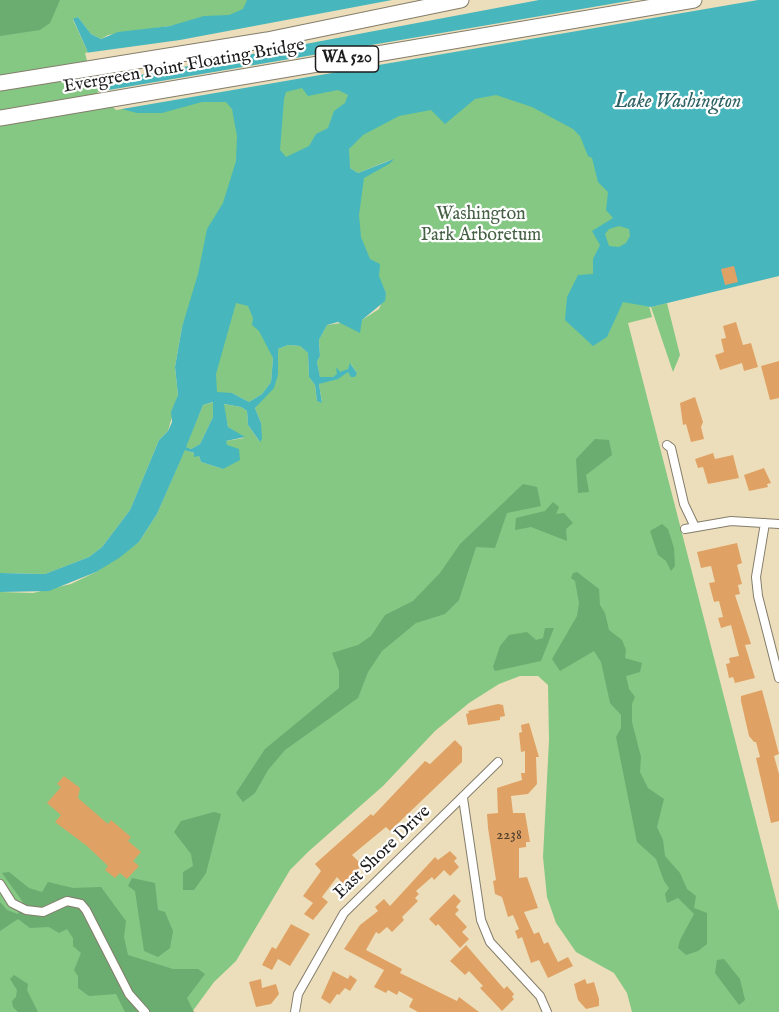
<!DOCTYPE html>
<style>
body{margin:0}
canvas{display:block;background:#ecdeba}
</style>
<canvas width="779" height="1012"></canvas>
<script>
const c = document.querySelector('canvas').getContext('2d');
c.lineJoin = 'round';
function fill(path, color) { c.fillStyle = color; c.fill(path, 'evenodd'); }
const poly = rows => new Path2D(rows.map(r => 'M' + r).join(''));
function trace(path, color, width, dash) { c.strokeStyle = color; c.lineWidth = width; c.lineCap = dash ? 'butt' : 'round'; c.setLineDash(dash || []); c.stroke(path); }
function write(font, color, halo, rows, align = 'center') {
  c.font = font + ' "IM FELL English",serif'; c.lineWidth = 4.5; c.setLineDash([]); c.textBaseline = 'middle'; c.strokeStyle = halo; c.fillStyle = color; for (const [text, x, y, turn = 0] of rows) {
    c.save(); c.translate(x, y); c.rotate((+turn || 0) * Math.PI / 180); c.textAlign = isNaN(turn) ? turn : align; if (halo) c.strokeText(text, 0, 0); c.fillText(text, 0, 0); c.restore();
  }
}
fill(poly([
 [0,0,267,0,238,16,108,35,101,39,91,34,78,17,73,20,87,50,97,87,373,67,349,133,286,193,257,109,182,327,175,367,178,395,168,431,159,440,130,510,102,547,89,557,45,574,0,573],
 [779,0,639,245,607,337,622,301,646,295,652,317,628,323,779,911,779,1012,632,1012,627,993,614,973,576,952,556,923,547,897,543,857,549,740,548,685,538,676,520,676,499,684,469,703,435,731,383,786,309,851,290,870,236,961,214,982,192,1012,0,1012,0,592,33,593,71,584,96,572,139,542,157,514,185,449,199,456,201,462,223,469,226,441,244,438,228,427,223,404,241,407,247,411,248,425,259,441,261,423,255,408,278,375,278,349,288,345,300,346,308,353,309,377,315,385,317,401,322,402,319,384,347,372,357,373,351,364,348,369,333,377,320,378,317,362,320,356,319,340,327,325,362,320,379,309,386,293,378,276,360,261,356,177,393,159,358,173,350,168,348,163,349,149,372,121],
 [230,292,253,303,273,358,271,382,262,394,249,402,232,393,216,396,209,364],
 [667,303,680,355,673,372,651,307],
 [214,402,213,417,200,444,191,449,185,447,203,405]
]), '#84c883');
fill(poly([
 [0,0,60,0,50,23,40,30,0,36],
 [595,439,609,440,612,455,586,475,589,492,578,493,576,459],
 [523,484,537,487,541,506,507,513,495,548,476,547,459,600,445,614,416,623,382,651,368,672,358,698,285,750,268,770,255,793,243,802,236,793,265,749,339,688,339,671,332,653,358,645,371,636,385,615,413,601,440,573,460,544],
 [553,502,559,507,556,514,564,513,573,523,566,529,567,541,531,527,515,530,516,518,545,511],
 [662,524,668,529,674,548,675,566,671,571,666,561,658,555,650,531],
 [577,572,599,589,600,605,605,613,609,630,622,640,626,650,625,658,642,663,640,672,626,676,629,689,635,697,632,704,632,722,641,757,640,772,648,788,664,799,657,827,663,840,665,856,680,873,687,889,696,896,694,908,707,913,707,944,698,951,686,955,678,948,680,940,694,914,678,898,667,903,665,894,669,888,664,881,656,859,637,842,616,737,621,728,621,715,610,703,601,662,594,651,560,671,552,659,577,616,579,603,575,581,571,578,573,573],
 [545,628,554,628,541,661,495,671,493,667,500,646,509,635,527,632,536,640,543,638],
 [214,812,221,814,206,873,194,890,183,890,183,872,193,866,191,854,174,832,181,821],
 [9,872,29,888,42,892,48,882,73,888,101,887,126,921,124,937,128,955,173,969,198,969,205,974,187,998,194,1012,125,1012,116,994,89,996,78,988,78,976,74,970,81,953,73,946,73,938,67,929,59,933,49,927,30,928,18,919,0,931,0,902,7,910,18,914,23,902,2,873],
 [132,878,155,883,158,910,165,912,173,931,170,948,158,957,144,951,135,891,128,886],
 [724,959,740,979,745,1000,739,1005,715,973,717,960],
 [14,975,28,984,27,990,38,1012,18,1012,13,1007,12,1001,16,997,17,990,10,979]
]), '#6bac71');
fill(poly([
 [247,0,779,0,779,276,651,307,623,302,607,337,593,346,565,320,567,297,578,275,593,274,593,259,600,245,592,231,613,218,606,210,608,192,598,182,592,158,588,156,580,136,573,129,532,107,496,95,475,99,445,124,431,110,399,116,363,135,349,149,350,168,358,173,394,159,389,164,364,178,359,215,361,237,370,259,380,264,379,276,386,293,385,301,362,320,360,333,338,322,327,325,319,340,320,356,317,362,320,377,333,377,337,374,336,367,340,372,348,369,350,363,357,373,355,377,351,377,348,372,338,379,319,384,322,403,317,401,315,385,309,377,308,353,300,346,288,345,278,349,278,375,274,388,255,408,261,423,262,439,260,442,248,425,247,411,241,407,224,404,228,427,245,437,226,441,227,445,239,449,240,460,223,469,201,462,199,456,194,457,194,453,185,450,157,514,139,542,119,558,96,572,49,591,0,592,0,573,45,574,89,557,102,547,130,510,159,440,168,431,172,422,171,412,178,395,175,367,182,327,198,274,207,229,223,203,236,161,237,136,232,109,226,102,202,102,162,113,137,113,118,108,97,87,87,50,73,19,78,17,91,34,101,39,118,32,170,26,204,16,229,15,243,9],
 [302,88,308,96,338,90,348,95,345,103,334,111,328,128,316,134,309,146,286,157,280,150,284,99,286,92],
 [619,226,629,229,630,236,626,243,619,247,609,246,605,234,609,229],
 [236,303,248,306,253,318,252,325,259,331,273,358,271,382,262,394,249,402,232,393,217,392,216,374],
 [213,402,213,417,200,444,191,449,186,447,203,405]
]), '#47b7bd');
fill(poly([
 [392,0,539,0,93,84,85,53,180,40],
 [634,0,758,0,116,110,97,92]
]), '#ecdeba');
fill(poly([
 [734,266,738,282,725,285,721,269],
 [736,322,743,345,751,343,758,367,744,371,742,363,720,370,715,355,724,352,721,339,726,338,723,326],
 [779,361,779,398,770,400,761,366],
 [695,397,703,422,701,427,704,439,691,442,686,424,683,425,680,403],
 [713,453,715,459,733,455,739,478,708,484,703,467,698,468,695,459],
 [764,468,771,483,767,484,768,487,749,491,744,475],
 [737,543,742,563,737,565,742,584,738,585,740,594,735,595,751,644,745,645,755,678,735,683,733,677,729,678,726,664,730,663,729,658,739,656,731,625,721,628,718,618,723,617,719,601,714,602,709,583,715,582,711,566,701,568,697,552],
 [762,690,779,754,774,756,779,774,779,821,771,823,756,758,760,757,756,742,754,742,749,736,741,701,741,696],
 [498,704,503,705,505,716,500,717,500,720,468,725,466,714,469,713,468,711],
 [529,723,539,757,536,757,537,784,528,794,511,796,513,813,525,813,530,842,526,842,526,847,519,848,519,878,527,877,538,908,524,912,534,934,539,932,544,944,548,942,558,962,568,957,573,966,548,978,539,960,531,963,522,937,518,939,515,931,519,929,513,915,508,917,502,897,495,894,493,881,496,880,488,828,487,814,498,813,497,788,522,780,521,773,525,773,525,751,521,752,519,733,522,732,521,725],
 [455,740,462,747,462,762,390,831,386,827,352,855,362,865,344,885,337,877,322,897,328,902,313,920,304,914,313,903,303,896,321,871,315,864,371,814,373,816,425,761,430,764],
 [64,776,80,788,78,798,108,824,111,820,131,837,128,841,141,852,133,861,139,866,127,879,120,873,115,878,105,870,108,866,87,846,55,822,61,815,47,803,61,787,57,784],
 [450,851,457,858,454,861,459,867,450,876,444,870,434,880,432,877,416,891,419,894,415,898,418,901,402,917,404,920,392,932,387,927,379,934,376,932,366,950,402,969,400,973,457,1001,459,997,479,1012,418,1012,409,1007,413,999,399,991,397,995,388,990,386,993,374,987,384,970,344,949,360,925,378,911,375,907,384,899,390,906,435,857,438,860],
 [454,894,461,901,456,907,459,910,455,914,467,927,462,932,469,939,460,948,438,924,436,926,429,919],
 [291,924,310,934,290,966,278,959,272,970,262,965,272,947,276,949],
 [466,945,504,989,507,986,514,994,512,997,514,999,502,1011,480,988,483,986,469,971,465,975,450,961],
 [333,971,348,979,350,975,357,980,350,991,345,988,339,995,337,994,330,1004,321,998],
 [261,979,262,988,276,984,279,994,271,1004,256,1007,249,982],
 [585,979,587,984,594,982,599,999,599,1006,586,1009,578,1000,574,984]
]), '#e0a264');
const minor = poly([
 [667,445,671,448,684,504,695,527],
 [765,523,756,577,758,596,779,678],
 [685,529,731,521,779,524],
 [463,798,481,920,490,942,540,996,547,1012],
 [0,884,12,903,26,910,43,912,67,901,81,904,86,910,129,994,145,1012],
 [295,1012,298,994,344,913,498,762]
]);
const motorway = poly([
 [0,83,267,40,461,0],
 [0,118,694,0]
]);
trace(minor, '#847d6b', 10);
trace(motorway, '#847d6b', 17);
trace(minor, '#fff', 8);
trace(motorway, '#fff', 15);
write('15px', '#4d3e2e', null, [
 ["2238",509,836]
]);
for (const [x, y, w] of [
 [347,59,63]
]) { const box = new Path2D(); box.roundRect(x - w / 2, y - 13, w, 26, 4.5); c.fillStyle = '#fff'; c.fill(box); trace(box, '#1c1c1c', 1.5); }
write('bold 16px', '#1c1c1c', null, [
 ["WA 520",347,59]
]);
write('18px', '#1c1c1c', '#fff', [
 ["Evergreen Point Floating Bridge",184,67,-10],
 ["East Shore Drive",383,853,-44]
]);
write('18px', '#466145', '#fff', [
 ["Washington",481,215],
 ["Park Arboretum",481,236]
]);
write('italic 20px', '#2f6264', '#fff', [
 ["Lake Washington",678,103]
]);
</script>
